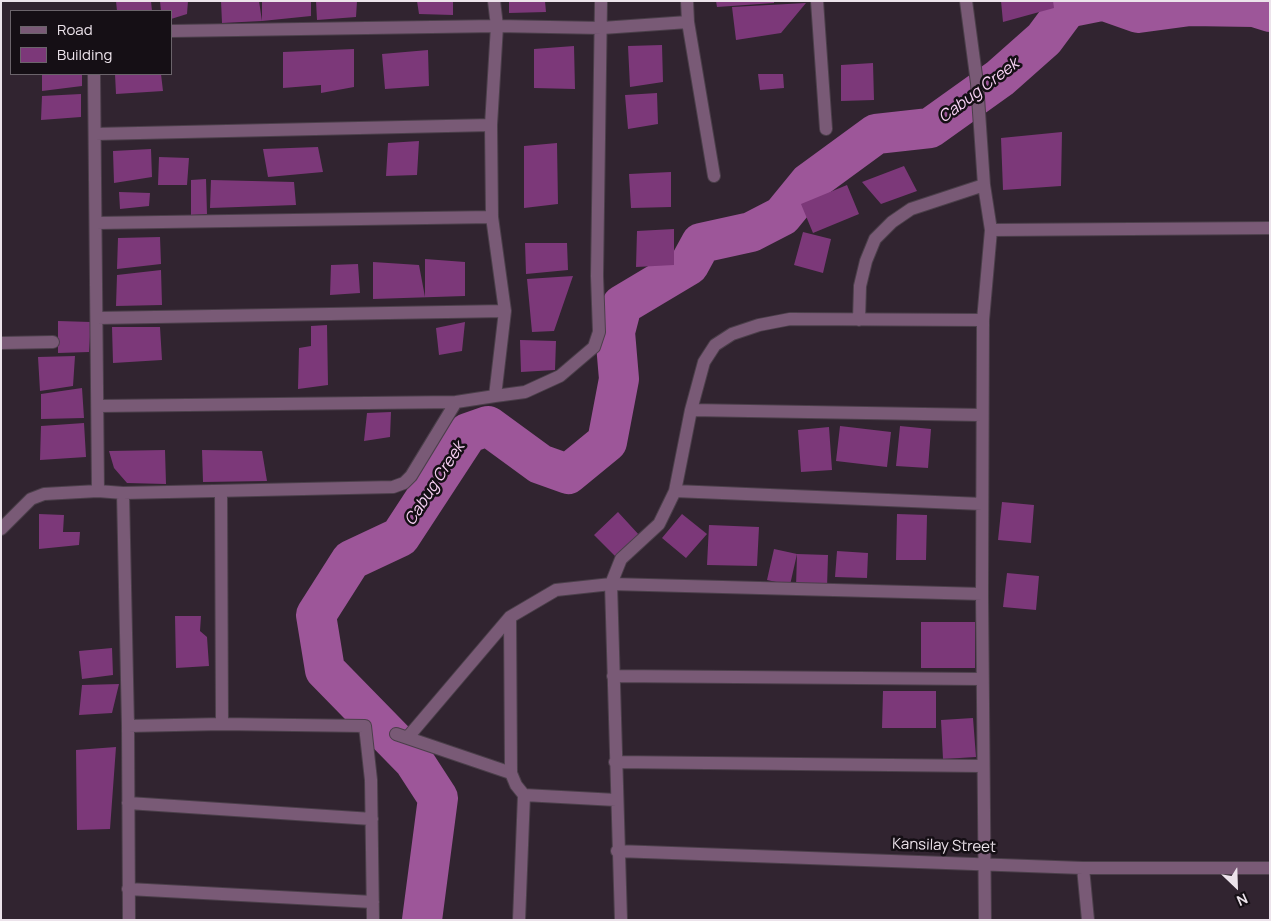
<!DOCTYPE html>
<style>
body{margin:0}
#map{position:relative;width:1271px;height:921px;overflow:hidden;background:#312430;font-family:Manrope,sans-serif}
canvas{display:block}
.frame{position:absolute;inset:0;border:2px solid #ece3eb;pointer-events:none}
.legend{position:absolute;left:10px;top:10px;width:162px;height:65px;box-sizing:border-box;background:#150f15;border:1px solid #6b646b;margin:0;padding:6px 9px;list-style:none;font-size:15px;color:#ece3eb}
.legend li{display:flex;align-items:center;gap:10px;height:25px}
.legend b{width:25px;border:1px solid #6b646b}
.north{position:absolute;left:1211px;top:861px;width:50px;height:50px;-webkit-text-stroke:4px #150f15;paint-order:stroke;rotate:156deg;font-size:14px;font-weight:700;line-height:20px;text-align:center;color:#ece3eb}
.north::after{content:'';display:block;margin:auto;width:18px;height:22px;background:#ece3eb;clip-path:polygon(50% 0,100% 100%,50% 72%,0 100%)}
</style>
<div id="map">
<canvas width="1271" height="921"></canvas>
<div class="frame"></div>
<ul class="legend">
<li><b style="height:6px;background:#795a76"></b>Road</li>
<li><b style="height:14px;background:#7c3879"></b>Building</li>
</ul>
<div class="north">N</div>
</div>
<script>
const c = document.querySelector('canvas').getContext('2d');
c.lineJoin = 'round';
const poly = rows => new Path2D(rows.map(r => 'M' + r).join(''));
function trace(path, color, width, dash) { c.strokeStyle = color; c.lineWidth = width; c.lineCap = dash ? 'butt' : 'round'; c.setLineDash(dash || []); c.stroke(path); }
function fill(path, color) { c.fillStyle = color; c.fill(path, 'evenodd'); }
function write(font, color, halo, rows, align = 'center') {
  c.font = font + ' Manrope,sans-serif'; c.lineWidth = 5; c.setLineDash([]); c.textBaseline = 'middle'; c.strokeStyle = halo; c.fillStyle = color; for (const [text, x, y, turn = 0] of rows) {
    c.save(); c.translate(x, y); c.rotate((+turn || 0) * Math.PI / 180); c.textAlign = isNaN(turn) ? turn : align; if (halo) c.strokeText(text, 0, 0); c.fillText(text, 0, 0); c.restore();
  }
}
trace(poly([
 [1104,1,1138,13,1190,6,1254,7,1270,12],
 [422,920,438,798,414,761,325,670,316,615,351,560,400,537,468,433,488,426,540,464,568,474,607,442,619,379,615,332,622,305,689,265,701,243,751,232,782,216,809,183,876,134,930,128,1000,78,1044,39,1067,8,1102,1]
]), '#9d5699', 40);
fill(poly([
 [116,1,151,1,152,11,117,11],
 [160,1,188,1,187,14,171,19,171,11,161,11],
 [221,1,259,1,262,21,262,1,311,1,311,16,262,21,222,23],
 [316,1,357,1,356,17,317,20],
 [417,1,453,1,453,15,419,14],
 [509,1,545,1,546,12,509,13],
 [716,1,774,1,774,3,717,7],
 [1001,1,1053,1,1054,8,1003,22],
 [806,3,781,33,736,40,732,7],
 [662,45,663,82,630,87,628,46],
 [574,46,575,89,534,88,534,49],
 [354,49,354,87,321,93,321,85,283,88,283,52],
 [428,50,429,86,385,89,382,54],
 [873,63,874,100,841,101,841,65],
 [42,74,82,74,82,86,42,91],
 [115,74,161,74,163,91,116,94],
 [758,74,783,74,784,88,760,90],
 [657,93,658,124,628,129,625,95],
 [81,94,81,117,41,120,42,96],
 [1062,132,1061,186,1003,190,1001,138],
 [419,141,417,175,386,176,388,143],
 [557,143,558,204,524,208,524,146],
 [318,147,323,172,268,177,263,149],
 [151,149,152,177,114,183,113,151],
 [159,157,189,158,187,185,158,185],
 [904,166,917,191,881,204,862,182],
 [671,172,671,207,631,208,629,174],
 [206,179,207,214,191,215,191,180],
 [211,180,294,182,296,205,210,208],
 [847,185,859,214,813,233,801,204],
 [119,192,150,193,149,206,120,209],
 [674,229,674,265,636,267,637,231],
 [803,232,831,239,823,273,794,265],
 [160,237,161,264,117,269,118,238],
 [525,243,567,243,568,270,526,274],
 [425,259,465,262,465,296,373,299,373,262,419,265,425,297],
 [358,264,360,293,330,295,331,265],
 [161,270,162,305,116,306,117,275],
 [573,276,554,331,532,332,527,279],
 [58,321,91,322,89,352,58,353],
 [465,322,462,351,439,355,436,328],
 [327,325,328,385,298,389,299,348,311,346,311,326],
 [112,327,160,327,162,360,113,363],
 [520,340,556,341,555,370,521,372],
 [75,356,73,386,40,391,38,357],
 [82,388,84,418,41,419,41,394],
 [391,412,390,437,364,441,367,413],
 [84,423,86,457,40,460,41,426],
 [840,426,891,432,887,467,836,461],
 [900,426,931,429,928,468,896,466],
 [829,427,832,470,801,472,798,430],
 [165,450,166,484,127,483,114,468,109,451],
 [202,450,262,451,267,481,203,482],
 [1002,502,1034,505,1031,543,998,540],
 [618,512,640,536,617,558,594,535],
 [39,514,64,515,63,532,80,532,79,545,39,549],
 [682,514,707,534,686,558,662,538],
 [897,514,927,515,926,560,896,560],
 [709,525,759,527,757,566,707,565],
 [774,549,797,554,828,555,827,588,796,587,797,554,790,585,767,580],
 [837,551,868,553,867,578,835,577],
 [1007,573,1039,576,1036,610,1003,607],
 [175,616,201,616,200,631,207,637,209,666,176,668],
 [921,622,975,622,975,668,921,668],
 [112,648,113,675,82,679,79,651],
 [119,684,112,713,79,715,82,685],
 [883,691,936,691,936,728,882,728],
 [973,718,976,757,943,759,941,720],
 [116,747,110,829,77,830,76,750]
]), '#7c3879');
const minor = poly([
 [687,1,688,22,714,176],
 [817,1,826,129],
 [966,1,977,83,984,185,991,230,983,320,982,594,985,920],
 [171,31,497,26,602,28,688,22],
 [94,74,98,491,123,493,393,487,404,483,411,476,456,402,495,396,505,311,492,217,491,125,497,26,494,1],
 [95,134,491,125],
 [96,223,492,217],
 [991,230,1270,228],
 [97,318,505,311],
 [859,320,860,286,866,261,875,239,892,222,911,209,984,185],
 [1,343,53,342],
 [495,396,525,392,560,376,594,347,599,332,597,276,601,1],
 [98,406,456,402],
 [691,410,982,415],
 [675,491,982,504],
 [123,493,128,726,129,920],
 [1,529,31,499,44,494,98,491],
 [510,617,511,773,516,785,524,795,616,800],
 [613,676,982,679],
 [222,724,365,726,371,780,373,920],
 [128,726,222,724,221,491],
 [396,734,511,773],
 [408,737,510,617,556,590,611,584,982,594],
 [615,762,982,766],
 [128,803,372,819],
 [617,851,1083,868,1270,868],
 [1083,868,1088,920],
 [128,889,373,902],
 [519,920,524,795],
 [621,920,611,584,621,559,659,524,675,491,691,410,704,362,715,345,732,334,759,325,790,319,983,320]
]);
trace(minor, '#4b3f4a', 14);
trace(minor, '#795a76', 12);
write('15px', '#ece3eb', '#150f15', [
 ["Kansilay Street",944,846,2]
]);
write('italic 16px', '#f9d2f5', '#150f15', [
 ["Cabug Creek",979,91,-37],
 ["Cabug Creek",435,484,-57]
]);
</script>
